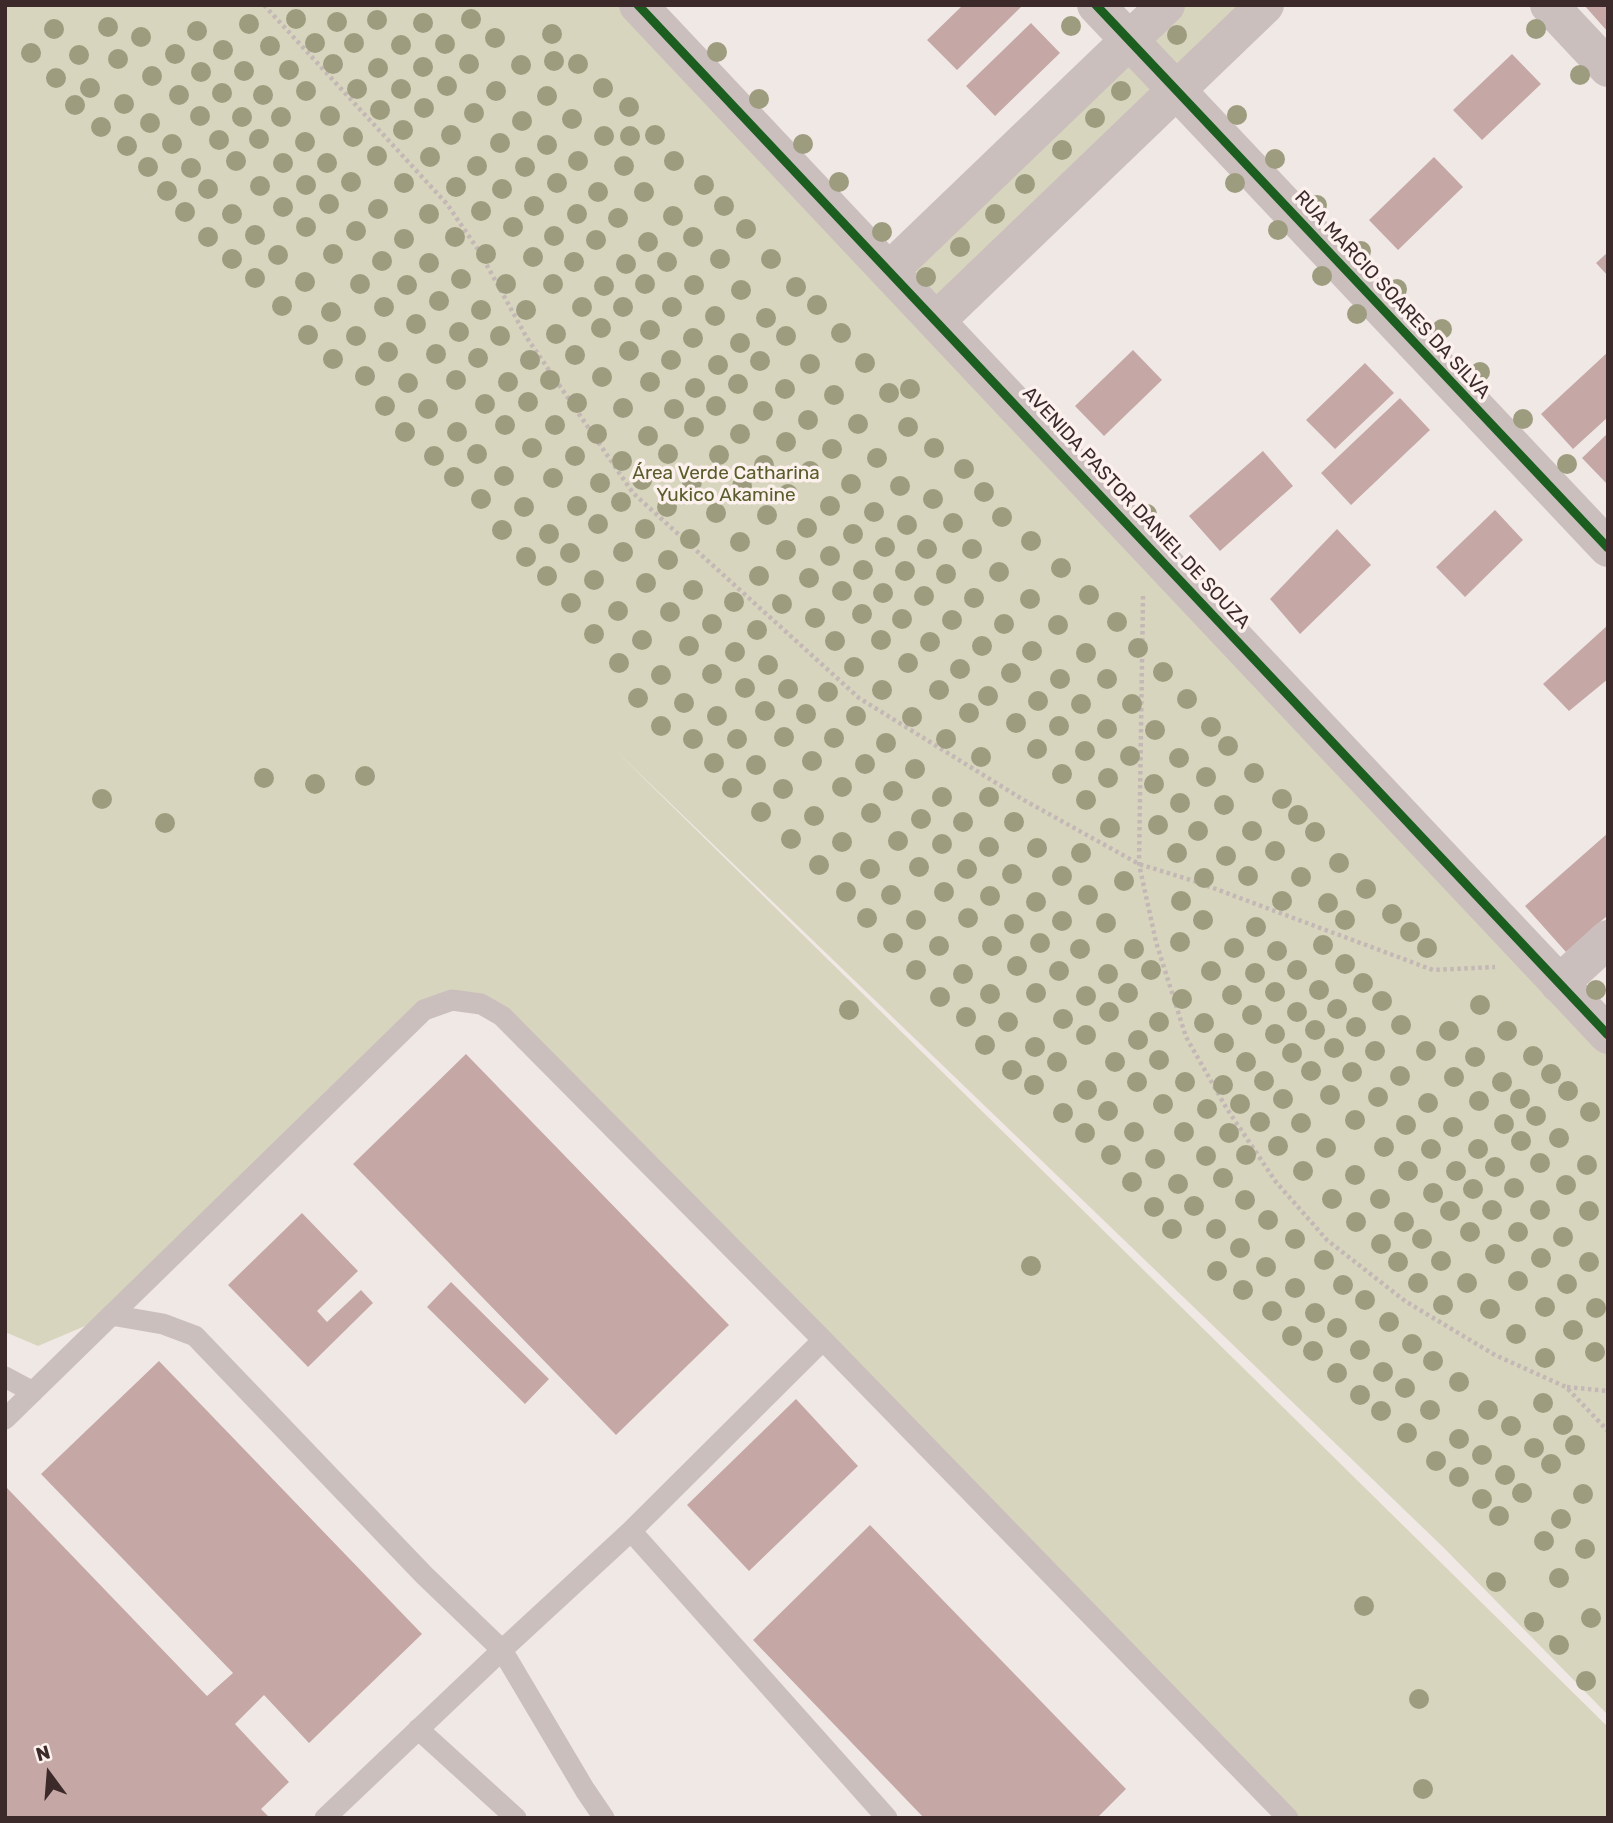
<!DOCTYPE html>
<meta charset="utf-8">
<style>
body{margin:0}
#map{position:relative;width:1613px;height:1823px;overflow:hidden;background:#f0e8e5;font-family:Rubik,sans-serif}
canvas{display:block}
.frame{position:absolute;inset:0;border:7px solid #3c2a2a;pointer-events:none}
.north{position:absolute;left:14px;top:1739px;width:70px;height:70px;-webkit-text-stroke:5px #fcf1ed;paint-order:stroke;rotate:344deg;font-size:19px;font-weight:700;line-height:28px;text-align:center;color:#3c2a2a}
.north::after{content:'';display:block;margin:auto;width:24px;height:32px;background:#3c2a2a;clip-path:polygon(50% 0,100% 100%,50% 72%,0 100%)}
</style>
<div id="map">
<canvas width="1613" height="1823"></canvas>
<div class="frame"></div>
<div class="north">N</div>
</div>
<script>
const c = document.querySelector('canvas').getContext('2d');
c.lineJoin = 'round';
function fill(path, color) { c.fillStyle = color; c.fill(path, 'evenodd'); }
const poly = rows => new Path2D(rows.map(r => 'M' + r).join(''));
function trace(path, color, width, dash) { c.strokeStyle = color; c.lineWidth = width; c.lineCap = dash ? 'butt' : 'round'; c.setLineDash(dash || []); c.stroke(path); }
function write(font, color, halo, rows, align = 'center') {
  c.font = font + ' Rubik,sans-serif'; c.lineWidth = 7; c.setLineDash([]); c.textBaseline = 'middle'; c.strokeStyle = halo; c.fillStyle = color; for (const [text, x, y, turn = 0] of rows) {
    c.save(); c.translate(x, y); c.rotate((+turn || 0) * Math.PI / 180); c.textAlign = isNaN(turn) ? turn : align; if (halo) c.strokeText(text, 0, 0); c.fillText(text, 0, 0); c.restore();
  }
}
fill(poly([
 [5,5,638,5,889,271,1166,5,1265,5,936,321,1608,1035,1608,1715,1444,1548,614,749,1608,1727,1608,1818,1288,1818,481,1004,424,1010,111,1315,38,1346,5,1332]
]), '#d8d5be');
fill(poly([
 [963,5,1019,5,1021,7,957,70,927,40],
 [1584,5,1608,5,1608,32],
 [1031,23,1060,53,995,116,966,86],
 [1512,54,1541,84,1482,140,1453,110],
 [1434,157,1463,187,1398,250,1369,220],
 [1608,252,1608,276,1596,263],
 [1133,350,1162,380,1104,436,1075,406],
 [1608,352,1608,417,1573,449,1541,414],
 [1365,363,1394,393,1335,449,1306,420],
 [1400,398,1430,430,1351,505,1321,473],
 [1608,433,1608,485,1582,458],
 [1263,451,1293,486,1220,551,1189,516],
 [1495,510,1523,540,1465,597,1436,567],
 [1337,529,1371,565,1300,634,1270,599],
 [1608,625,1608,679,1569,711,1543,684],
 [1608,833,1608,915,1566,952,1525,906],
 [466,1054,729,1325,616,1435,353,1164],
 [302,1213,358,1271,317,1311,327,1322,361,1290,373,1303,308,1367,228,1285],
 [451,1282,549,1379,525,1404,427,1307],
 [159,1361,422,1634,309,1743,264,1695,235,1724,289,1782,261,1809,270,1818,5,1818,5,1491,7,1488,207,1696,233,1673,41,1474],
 [796,1399,858,1466,749,1571,687,1505],
 [870,1525,1126,1789,1097,1818,924,1818,753,1640]
]), '#c5a7a6');
trace(poly([
 [264,5,447,204,479,251,527,338,633,493,859,698,1022,799,1139,864,1197,882,1433,970,1495,967],
 [1143,596,1139,864,1156,942,1186,1037,1227,1109,1276,1182,1327,1240,1405,1301,1495,1355,1566,1387,1608,1431],
 [1567,1387,1608,1391]
]), '#c3b8b5', 4.5, [3.5, 3.5]);
trace(poly([
 [111,1315,163,1324,195,1336,424,1575,502,1650,585,1790,604,1818],
 [5,1377,33,1392],
 [5,1419,424,1010,452,1000,481,1004,502,1016,823,1340,1288,1818],
 [631,1531,887,1818],
 [418,1729,516,1818],
 [325,1818,502,1650,631,1531,823,1340]
]), '#cabfbd', 21);
trace(poly([
 [638,5,1608,1035],
 [1096,5,1608,548],
 [1549,5,1608,68],
 [889,271,1166,5],
 [936,321,1265,5],
 [1559,984,1608,939]
]), '#cabfbd', 38);
trace(poly([
 [638,5,1608,1035],
 [1096,5,1608,548]
]), '#1b5e20', 9);
c.fillStyle = '#9d9c7f';
for (const [x, y] of [
 [296,19],
 [471,19],
 [377,20],
 [337,22],
 [423,23],
 [249,24],
 [1071,26],
 [108,27],
 [54,29],
 [1536,29],
 [197,31],
 [552,34],
 [1177,35],
 [141,37],
 [495,38],
 [315,43],
 [354,43],
 [445,44],
 [401,45],
 [270,46],
 [223,50],
 [717,52],
 [31,53],
 [175,54],
 [79,55],
 [118,59],
 [554,61],
 [333,64],
 [469,64],
 [578,64],
 [521,65],
 [423,67],
 [378,68],
 [289,70],
 [244,71],
 [201,72],
 [1580,75],
 [152,76],
 [56,78],
 [447,86],
 [90,88],
 [603,88],
 [357,89],
 [401,89],
 [306,91],
 [496,91],
 [1121,91],
 [222,93],
 [179,95],
 [263,95],
 [547,96],
 [759,99],
 [124,104],
 [75,105],
 [629,107],
 [424,108],
 [380,110],
 [474,113],
 [1237,115],
 [200,116],
 [330,116],
 [242,117],
 [281,117],
 [1095,118],
 [572,119],
 [522,121],
 [150,123],
 [101,127],
 [403,130],
 [451,135],
 [655,135],
 [604,136],
 [630,136],
 [353,137],
 [259,139],
 [219,140],
 [305,142],
 [500,143],
 [172,144],
 [803,144],
 [547,145],
 [127,146],
 [1062,150],
 [377,156],
 [430,157],
 [1275,159],
 [236,161],
 [578,161],
 [674,161],
 [283,163],
 [327,163],
 [477,166],
 [624,166],
 [148,167],
 [525,167],
 [191,168],
 [351,182],
 [839,182],
 [404,183],
 [557,183],
 [1235,183],
 [1025,184],
 [306,185],
 [704,185],
 [260,186],
 [456,187],
 [208,189],
 [502,189],
 [167,191],
 [598,192],
 [644,192],
 [329,204],
 [1317,205],
 [534,206],
 [724,206],
 [283,207],
 [378,209],
 [481,211],
 [185,212],
 [232,214],
 [429,214],
 [577,214],
 [995,214],
 [673,216],
 [618,218],
 [306,227],
 [513,227],
 [746,229],
 [1278,230],
 [356,231],
 [882,232],
 [255,235],
 [554,236],
 [208,237],
 [455,237],
 [693,237],
 [404,239],
 [596,240],
 [648,242],
 [960,247],
 [1361,251],
 [333,254],
 [486,254],
 [278,255],
 [533,257],
 [232,259],
 [720,259],
 [771,259],
 [382,261],
 [574,262],
 [667,262],
 [429,263],
 [626,264],
 [1322,276],
 [926,277],
 [255,278],
 [461,279],
 [305,282],
 [360,284],
 [506,284],
 [553,284],
 [645,284],
 [407,285],
 [694,285],
 [604,286],
 [796,287],
 [1397,289],
 [741,290],
 [439,301],
 [817,305],
 [282,306],
 [384,307],
 [582,307],
 [623,307],
 [672,307],
 [481,310],
 [526,310],
 [331,312],
 [1357,314],
 [715,316],
 [766,318],
 [416,324],
 [601,328],
 [1442,329],
 [650,330],
 [459,332],
 [841,333],
 [556,334],
 [308,335],
 [356,336],
 [500,336],
 [786,336],
 [693,338],
 [740,343],
 [629,351],
 [388,352],
 [436,354],
 [575,355],
 [478,358],
 [333,359],
 [530,360],
 [671,360],
 [760,361],
 [865,363],
 [810,364],
 [718,365],
 [1480,372],
 [365,376],
 [602,377],
 [456,380],
 [550,380],
 [508,382],
 [650,382],
 [408,383],
 [738,384],
 [695,388],
 [785,389],
 [910,389],
 [889,393],
 [834,395],
 [528,402],
 [577,403],
 [485,404],
 [385,406],
 [716,406],
 [623,408],
 [428,409],
 [674,409],
 [763,411],
 [1523,419],
 [808,420],
 [858,424],
 [505,425],
 [555,425],
 [1060,425],
 [694,427],
 [908,427],
 [405,432],
 [457,432],
 [597,434],
 [740,434],
 [648,436],
 [786,442],
 [532,448],
 [934,448],
 [832,449],
 [477,454],
 [668,454],
 [719,455],
 [434,456],
 [575,456],
 [877,458],
 [622,461],
 [1567,464],
 [764,465],
 [964,469],
 [810,471],
 [504,476],
 [454,477],
 [553,478],
 [642,480],
 [692,482],
 [600,483],
 [851,484],
 [742,486],
 [900,486],
 [984,492],
 [788,494],
 [481,499],
 [933,499],
 [621,502],
 [577,506],
 [830,506],
 [524,507],
 [667,507],
 [874,512],
 [716,513],
 [1147,514],
 [767,515],
 [1002,517],
 [953,523],
 [598,524],
 [907,525],
 [807,528],
 [645,529],
 [502,530],
 [549,534],
 [853,534],
 [690,539],
 [1031,541],
 [740,542],
 [885,547],
 [927,549],
 [972,549],
 [786,550],
 [623,552],
 [570,553],
 [830,556],
 [526,557],
 [668,560],
 [1061,568],
 [863,570],
 [905,571],
 [999,572],
 [946,574],
 [547,576],
 [759,576],
 [809,578],
 [594,580],
 [646,583],
 [693,590],
 [842,591],
 [883,593],
 [1089,595],
 [924,596],
 [974,598],
 [1030,599],
 [734,602],
 [571,603],
 [782,604],
 [618,611],
 [670,612],
 [862,614],
 [815,618],
 [902,619],
 [952,620],
 [1117,622],
 [712,624],
 [1004,624],
 [1058,625],
 [757,630],
 [594,634],
 [642,640],
 [881,640],
 [835,641],
 [930,642],
 [689,646],
 [982,646],
 [1138,648],
 [1032,651],
 [735,652],
 [1086,653],
 [619,663],
 [908,663],
 [768,665],
 [854,667],
 [960,669],
 [1163,672],
 [1011,673],
 [712,674],
 [661,675],
 [1060,679],
 [1107,679],
 [745,688],
 [788,689],
 [882,690],
 [939,690],
 [828,692],
 [988,696],
 [638,698],
 [1187,699],
 [1038,701],
 [684,703],
 [1081,704],
 [1132,704],
 [765,711],
 [969,713],
 [806,714],
 [717,716],
 [856,716],
 [912,717],
 [1016,723],
 [661,726],
 [1059,726],
 [1211,727],
 [1107,729],
 [1155,730],
 [784,737],
 [834,738],
 [693,739],
 [737,739],
 [946,739],
 [886,743],
 [1228,746],
 [1037,749],
 [1085,751],
 [1130,756],
 [981,757],
 [1179,758],
 [812,761],
 [714,763],
 [865,764],
 [756,765],
 [915,769],
 [1254,773],
 [1062,774],
 [365,776],
 [1206,777],
 [264,778],
 [1108,778],
 [315,784],
 [1154,784],
 [842,787],
 [732,788],
 [783,789],
 [893,791],
 [942,797],
 [989,797],
 [102,799],
 [1282,799],
 [1086,800],
 [1180,803],
 [1224,805],
 [761,812],
 [871,813],
 [1298,815],
 [814,816],
 [921,819],
 [963,822],
 [1014,822],
 [165,823],
 [1158,825],
 [1110,828],
 [1198,831],
 [1252,831],
 [1315,832],
 [791,839],
 [898,841],
 [842,842],
 [942,844],
 [989,847],
 [1037,848],
 [1275,851],
 [1081,853],
 [1177,853],
 [1226,856],
 [1339,863],
 [819,865],
 [919,867],
 [870,869],
 [967,869],
 [1012,874],
 [1062,876],
 [1248,876],
 [1301,877],
 [1204,878],
 [1124,881],
 [1366,889],
 [846,892],
 [944,892],
 [891,895],
 [1088,895],
 [990,896],
 [1181,901],
 [1282,901],
 [1036,902],
 [1328,903],
 [1392,914],
 [867,918],
 [968,918],
 [916,920],
 [1203,920],
 [1345,920],
 [1062,921],
 [1106,923],
 [1014,924],
 [1256,927],
 [1410,932],
 [1180,942],
 [893,943],
 [1040,943],
 [1323,945],
 [939,946],
 [992,946],
 [1234,948],
 [1427,948],
 [1080,949],
 [1134,949],
 [1277,951],
 [1345,964],
 [1017,966],
 [916,970],
 [1151,970],
 [1297,970],
 [1059,971],
 [1211,971],
 [1255,973],
 [963,974],
 [1108,974],
 [1363,983],
 [1319,990],
 [1596,990],
 [1275,992],
 [1036,993],
 [1128,993],
 [990,994],
 [1232,995],
 [1086,996],
 [940,997],
 [1182,999],
 [1382,1001],
 [1480,1005],
 [1337,1009],
 [849,1010],
 [1109,1012],
 [1297,1012],
 [1252,1015],
 [966,1017],
 [1063,1019],
 [1008,1022],
 [1159,1022],
 [1204,1023],
 [1401,1025],
 [1356,1027],
 [1315,1030],
 [1449,1031],
 [1507,1031],
 [1275,1034],
 [1086,1035],
 [1138,1040],
 [1224,1043],
 [985,1045],
 [1035,1047],
 [1334,1048],
 [1375,1051],
 [1426,1051],
 [1292,1053],
 [1533,1056],
 [1475,1057],
 [1159,1060],
 [1057,1062],
 [1115,1062],
 [1246,1062],
 [1012,1070],
 [1311,1071],
 [1352,1072],
 [1551,1074],
 [1400,1076],
 [1454,1077],
 [1264,1081],
 [1137,1082],
 [1185,1082],
 [1502,1082],
 [1034,1085],
 [1223,1085],
 [1087,1090],
 [1568,1091],
 [1330,1095],
 [1378,1097],
 [1283,1099],
 [1520,1099],
 [1479,1101],
 [1428,1103],
 [1163,1104],
 [1240,1104],
 [1207,1109],
 [1108,1111],
 [1590,1112],
 [1063,1113],
 [1536,1116],
 [1355,1120],
 [1260,1122],
 [1301,1123],
 [1504,1124],
 [1406,1125],
 [1453,1127],
 [1134,1132],
 [1184,1132],
 [1085,1133],
 [1229,1133],
 [1559,1138],
 [1521,1141],
 [1278,1146],
 [1384,1147],
 [1326,1148],
 [1431,1149],
 [1478,1149],
 [1111,1155],
 [1246,1155],
 [1206,1156],
 [1155,1159],
 [1540,1163],
 [1587,1165],
 [1495,1167],
 [1303,1171],
 [1408,1171],
 [1456,1171],
 [1355,1175],
 [1223,1178],
 [1132,1182],
 [1178,1184],
 [1566,1185],
 [1514,1188],
 [1473,1189],
 [1433,1193],
 [1332,1199],
 [1380,1199],
 [1245,1200],
 [1194,1206],
 [1154,1207],
 [1492,1210],
 [1540,1210],
 [1450,1211],
 [1589,1211],
 [1268,1220],
 [1356,1222],
 [1404,1222],
 [1172,1229],
 [1216,1229],
 [1470,1232],
 [1518,1232],
 [1563,1237],
 [1295,1239],
 [1422,1239],
 [1381,1244],
 [1240,1248],
 [1495,1254],
 [1541,1258],
 [1324,1260],
 [1441,1261],
 [1398,1262],
 [1589,1262],
 [1031,1266],
 [1266,1267],
 [1217,1271],
 [1518,1281],
 [1418,1283],
 [1467,1283],
 [1567,1284],
 [1343,1285],
 [1295,1288],
 [1243,1290],
 [1365,1300],
 [1443,1305],
 [1545,1307],
 [1596,1308],
 [1490,1309],
 [1272,1311],
 [1315,1313],
 [1389,1322],
 [1337,1328],
 [1573,1330],
 [1516,1334],
 [1292,1336],
 [1412,1344],
 [1360,1350],
 [1313,1351],
 [1595,1352],
 [1545,1358],
 [1433,1361],
 [1383,1372],
 [1337,1373],
 [1459,1382],
 [1405,1388],
 [1360,1395],
 [1543,1403],
 [1430,1410],
 [1488,1410],
 [1381,1411],
 [1563,1425],
 [1511,1426],
 [1407,1433],
 [1459,1439],
 [1575,1445],
 [1534,1448],
 [1482,1455],
 [1436,1461],
 [1551,1464],
 [1505,1475],
 [1459,1477],
 [1522,1493],
 [1583,1494],
 [1482,1499],
 [1499,1516],
 [1561,1519],
 [1544,1541],
 [1585,1549],
 [1559,1578],
 [1496,1582],
 [1364,1606],
 [1591,1618],
 [1534,1622],
 [1559,1645],
 [1586,1681],
 [1419,1699],
 [1423,1789]
]) { c.beginPath(); c.arc(x, y, 10, 0, 2 * Math.PI); c.fill(); }
write('19px', '#3c2a2a', '#fcf1ed', [
 ["RUA MARCIO SOARES DA SILVA",1392,295,47],
 ["AVENIDA PASTOR DANIEL DE SOUZA",1136,508,47]
]);
write('19px', '#595d2b', '#fcf1ed', [
 ["Área Verde Catharina",726,474],
 ["Yukico Akamine",726,496]
]);
</script>
